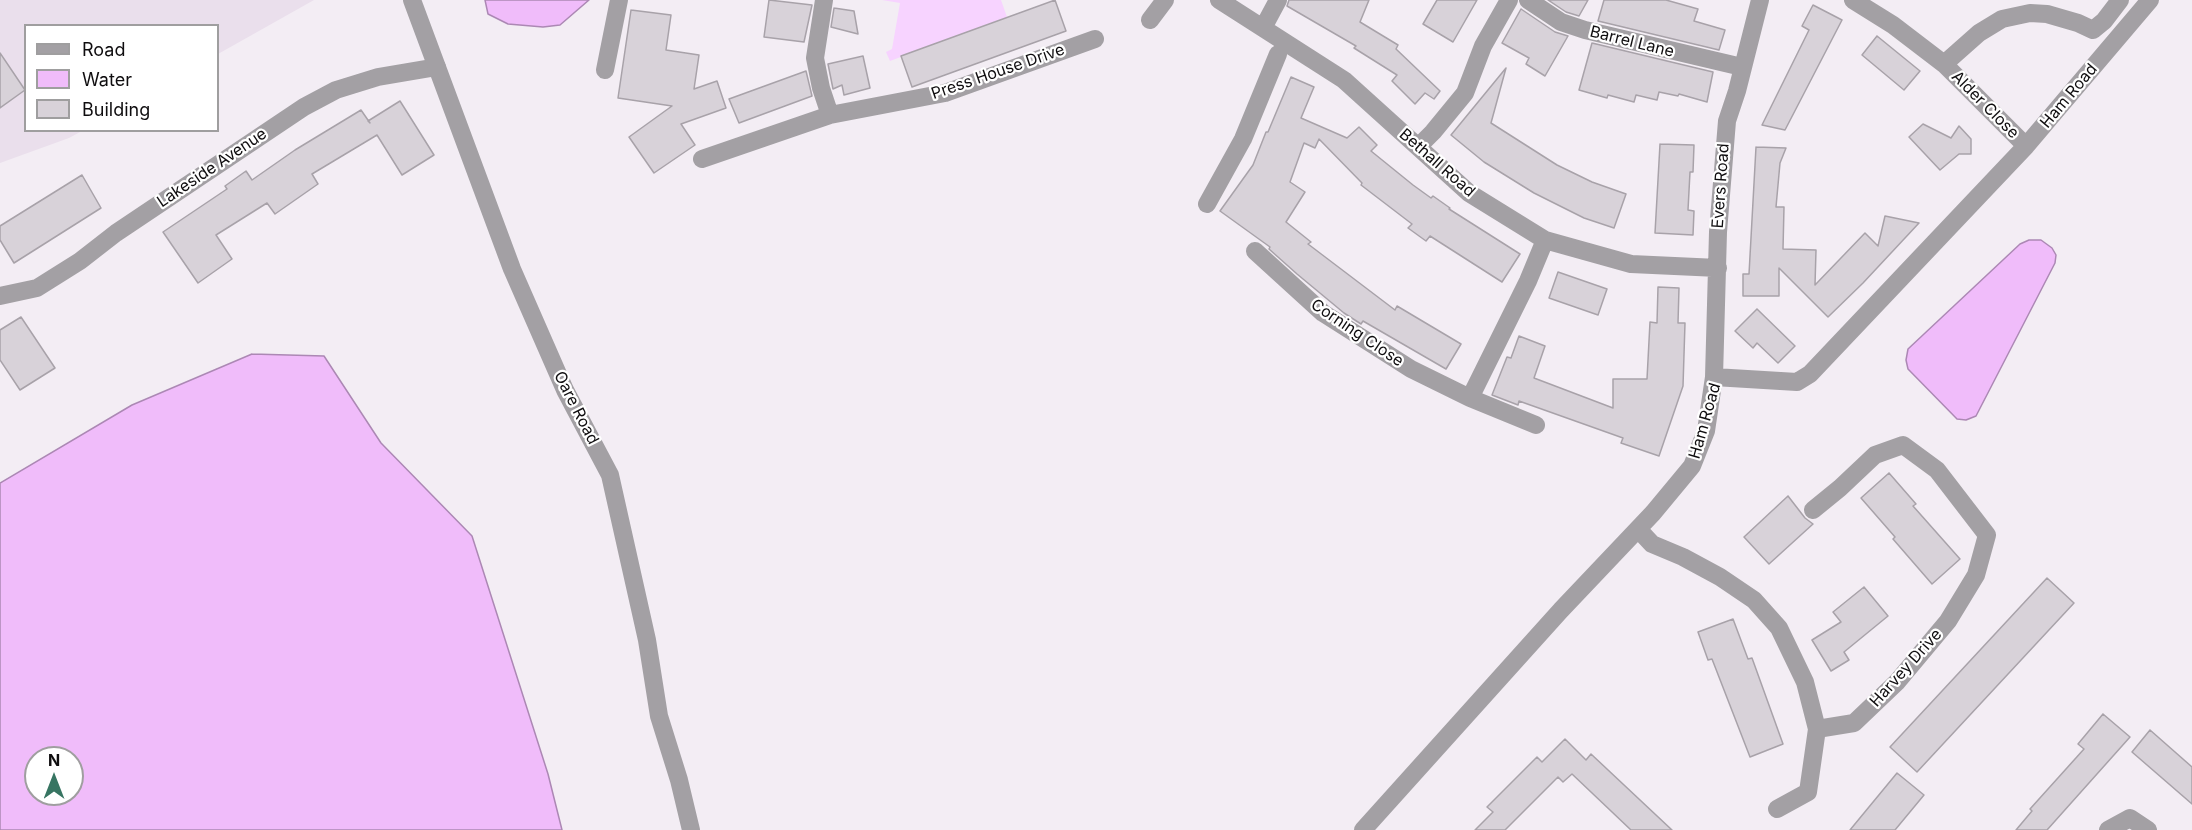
<!DOCTYPE html>
<style>
body{margin:0}
#map{position:relative;width:2192px;height:830px;overflow:hidden;background:#f3edf4;font-family:Inter,sans-serif}
canvas{display:block}
.legend{position:absolute;left:24px;top:24px;width:195px;height:108px;box-sizing:border-box;background:#fff;border:2px solid #9f9e9f;margin:0;padding:8px 10px;list-style:none;font-size:18px;color:#0f0d0f}
.legend li{display:flex;align-items:center;gap:12px;height:30px}
.legend b{width:30px;border:2px solid #9f9e9f}
.north{position:absolute;left:24px;top:746px;width:60px;height:60px;box-sizing:border-box;background:#fff;border:2px solid #9f9e9f;border-radius:50%;rotate:0deg;font-size:16px;font-weight:700;line-height:24px;text-align:center;color:#0f0d0f}
.north::after{content:'';display:block;margin:auto;width:21px;height:27px;background:#377562;clip-path:polygon(50% 0,100% 100%,50% 72%,0 100%)}
</style>
<div id="map">
<canvas width="2192" height="830"></canvas>
<ul class="legend">
<li><b style="height:8px;background:#a3a0a4"></b>Road</li>
<li><b style="height:16px;background:#f0bcfa"></b>Water</li>
<li><b style="height:16px;background:#d8d2d9"></b>Building</li>
</ul>
<div class="north">N</div>
</div>
<script>
const c = document.querySelector('canvas').getContext('2d');
c.lineJoin = 'round';
function fill(path, color) { c.fillStyle = color; c.fill(path, 'evenodd'); }
const poly = rows => new Path2D(rows.map(r => 'M' + r).join(''));
function trace(path, color, width, dash) { c.strokeStyle = color; c.lineWidth = width; c.lineCap = dash ? 'butt' : 'round'; c.setLineDash(dash || []); c.stroke(path); }
function write(font, color, halo, rows, align = 'center') {
  c.font = font + ' Inter,sans-serif'; c.lineWidth = 4.5; c.setLineDash([]); c.textBaseline = 'middle'; c.strokeStyle = halo; c.fillStyle = color; for (const [text, x, y, turn = 0] of rows) {
    c.save(); c.translate(x, y); c.rotate((+turn || 0) * Math.PI / 180); c.textAlign = isNaN(turn) ? turn : align; if (halo) c.strokeText(text, 0, 0); c.fillText(text, 0, 0); c.restore();
  }
}
fill(poly([
 [0,0,314,0,218,54,218,26,26,26,26,130,82,131,69,138,0,163]
]), '#eadfec');
fill(poly([
 [1001,0,1007,17,890,61,886,52,892,49,900,3,882,0]
]), '#f7d3ff');
const water = poly([
 [485,0,589,0,560,25,543,27,508,24,488,14,485,0],
 [2029,240,2041,240,2052,248,2056,255,2055,263,1976,416,1966,420,1957,419,1908,369,1906,360,1908,349,2020,244,2029,240],
 [252,354,324,356,381,443,472,536,548,774,562,830,0,830,0,483,132,405,252,354],
 [36,758,72,758,72,794,36,794,36,758]
]);
fill(water, '#f0bcfa');
trace(water, '#ac88b4', 1.5);
const building = poly([
 [769,0,812,5,804,42,764,37,769,0],
 [1055,0,1066,31,912,87,901,56,1055,0],
 [1289,0,1369,0,1360,22,1398,45,1396,49,1440,91,1434,99,1425,93,1415,104,1392,81,1397,75,1354,48,1356,46,1287,6,1289,0],
 [1437,0,1477,0,1453,42,1423,24,1437,0],
 [1548,0,1588,0,1579,16,1566,12,1548,0],
 [1604,0,1666,0,1698,9,1694,21,1725,30,1719,50,1598,21,1604,0],
 [1813,5,1842,20,1785,130,1762,125,1809,30,1802,26,1813,5],
 [834,8,854,11,858,34,831,27,834,8],
 [1521,9,1555,32,1568,36,1545,76,1526,64,1529,58,1502,43,1521,9],
 [631,10,671,15,666,50,699,55,694,89,717,81,726,108,681,124,695,145,654,173,629,137,672,106,618,98,631,10],
 [1877,36,1920,71,1904,90,1862,55,1877,36],
 [1592,43,1713,72,1707,102,1679,94,1678,96,1659,92,1657,100,1636,95,1634,102,1608,95,1607,98,1579,90,1592,43],
 [0,53,25,90,0,108,0,53],
 [863,56,870,88,844,95,842,85,833,89,828,64,863,56],
 [1506,68,1491,123,1557,165,1592,182,1626,194,1614,228,1584,218,1534,193,1484,162,1451,135,1506,68],
 [806,71,812,96,739,123,729,99,806,71],
 [1291,77,1314,87,1301,118,1347,138,1359,127,1377,145,1371,151,1413,185,1431,198,1433,196,1450,208,1449,209,1520,254,1502,282,1430,236,1426,241,1408,228,1412,224,1361,185,1362,183,1319,139,1315,148,1304,143,1290,182,1305,192,1286,222,1311,242,1308,244,1395,310,1397,306,1461,344,1446,369,1363,321,1361,324,1344,313,1297,274,1269,249,1270,247,1220,211,1253,165,1266,132,1268,132,1291,77],
 [400,101,434,155,402,175,377,135,312,174,318,184,275,214,267,203,216,235,232,259,198,283,163,232,227,189,225,186,246,171,252,180,295,150,361,110,370,123,368,121,400,101],
 [1923,124,1951,138,1959,126,1971,139,1971,154,1959,154,1940,170,1909,137,1923,124],
 [1660,144,1694,145,1693,172,1690,172,1688,210,1694,211,1693,235,1655,233,1660,144],
 [1756,147,1786,148,1780,163,1776,207,1784,207,1783,249,1816,250,1815,285,1865,233,1878,246,1885,216,1919,223,1863,283,1828,317,1779,268,1779,296,1743,296,1743,274,1749,274,1756,147],
 [82,175,101,208,14,263,0,240,0,226,82,175],
 [1558,272,1607,289,1598,315,1549,298,1558,272],
 [1658,287,1679,288,1678,323,1685,323,1683,386,1659,456,1621,443,1623,438,1519,401,1518,405,1492,395,1507,357,1511,358,1519,336,1545,346,1534,378,1613,408,1613,379,1647,379,1650,322,1657,323,1658,287],
 [1757,309,1795,346,1778,363,1757,343,1753,348,1735,331,1757,309],
 [21,317,55,368,20,390,0,360,0,330,21,317],
 [1889,473,1916,504,1913,506,1960,559,1932,584,1893,539,1895,537,1861,498,1889,473],
 [1788,496,1805,518,1813,524,1769,564,1744,537,1788,496],
 [2047,578,2074,603,1917,772,1890,747,2047,578],
 [1864,587,1888,616,1844,652,1849,660,1831,671,1812,640,1841,622,1833,612,1864,587],
 [1733,619,1748,659,1752,658,1783,744,1750,757,1712,659,1708,660,1698,632,1733,619],
 [2103,714,2130,737,2047,830,2016,830,2032,811,2030,809,2084,749,2078,744,2103,714],
 [2150,730,2192,767,2192,804,2132,752,2150,730],
 [1565,739,1586,760,1591,754,1672,830,1631,830,1572,774,1563,782,1558,777,1505,830,1475,830,1493,812,1487,807,1537,757,1542,762,1565,739],
 [1897,773,1924,795,1895,830,1850,830,1897,773]
]);
fill(building, '#d8d2d9');
trace(building, '#a8a2a9', 1.5);
trace(poly([
 [1219,0,1344,80,1469,193,1545,240,1631,264,1718,268],
 [1528,0,1561,22,1585,30,1742,67],
 [1853,0,1893,25,1944,64,2026,146],
 [1150,20,1165,0],
 [1263,28,1278,0],
 [1944,64,1979,33,2002,19,2030,13,2047,14,2078,23,2093,30,2104,21,2120,0],
 [605,70,619,0],
 [830,115,945,93,1095,39],
 [1418,147,1433,132,1465,93,1483,46,1509,0],
 [702,159,830,115,821,88,815,58,824,0],
 [1207,204,1243,139,1278,54],
 [1255,251,1323,313,1411,369,1470,398,1536,425],
 [0,296,37,288,80,261,116,233,304,107,336,90,378,77,437,67],
 [1714,377,1797,382,1810,374,2026,146,2150,0],
 [1470,398,1528,281,1545,240],
 [1638,529,1652,544,1683,557,1720,577,1754,600,1779,628,1805,682,1817,729,1854,723,1897,682,1948,621,1976,575,1987,535,1937,470,1903,445,1875,455,1840,488,1813,510],
 [1777,809,1808,792,1817,729],
 [1363,830,1561,610,1653,513,1692,466,1706,431,1714,377,1718,232,1727,121,1737,91,1760,0],
 [2108,830,2130,818,2148,830]
]), '#a3a0a4', 18);
trace(poly([
 [412,0,512,269,565,390,610,475,647,640,659,716,679,780,691,830]
]), '#a3a0a4', 18);
write('16px', '#0f0d0f', '#fff', [
 ["Barrel Lane",1632,42,14],
 ["Press House Drive",998,72,-19],
 ["Ham Road",2069,96,-50],
 ["Alder Close",1985,105,45],
 ["Bethall Road",1437,163,41],
 ["Lakeside Avenue",212,168,-34],
 ["Evers Road",1721,186,-86],
 ["Corning Close",1357,333,34],
 ["Oare Road",576,408,63],
 ["Ham Road",1705,421,-74],
 ["Harvey Drive",1906,668,-48]
]);
</script>
